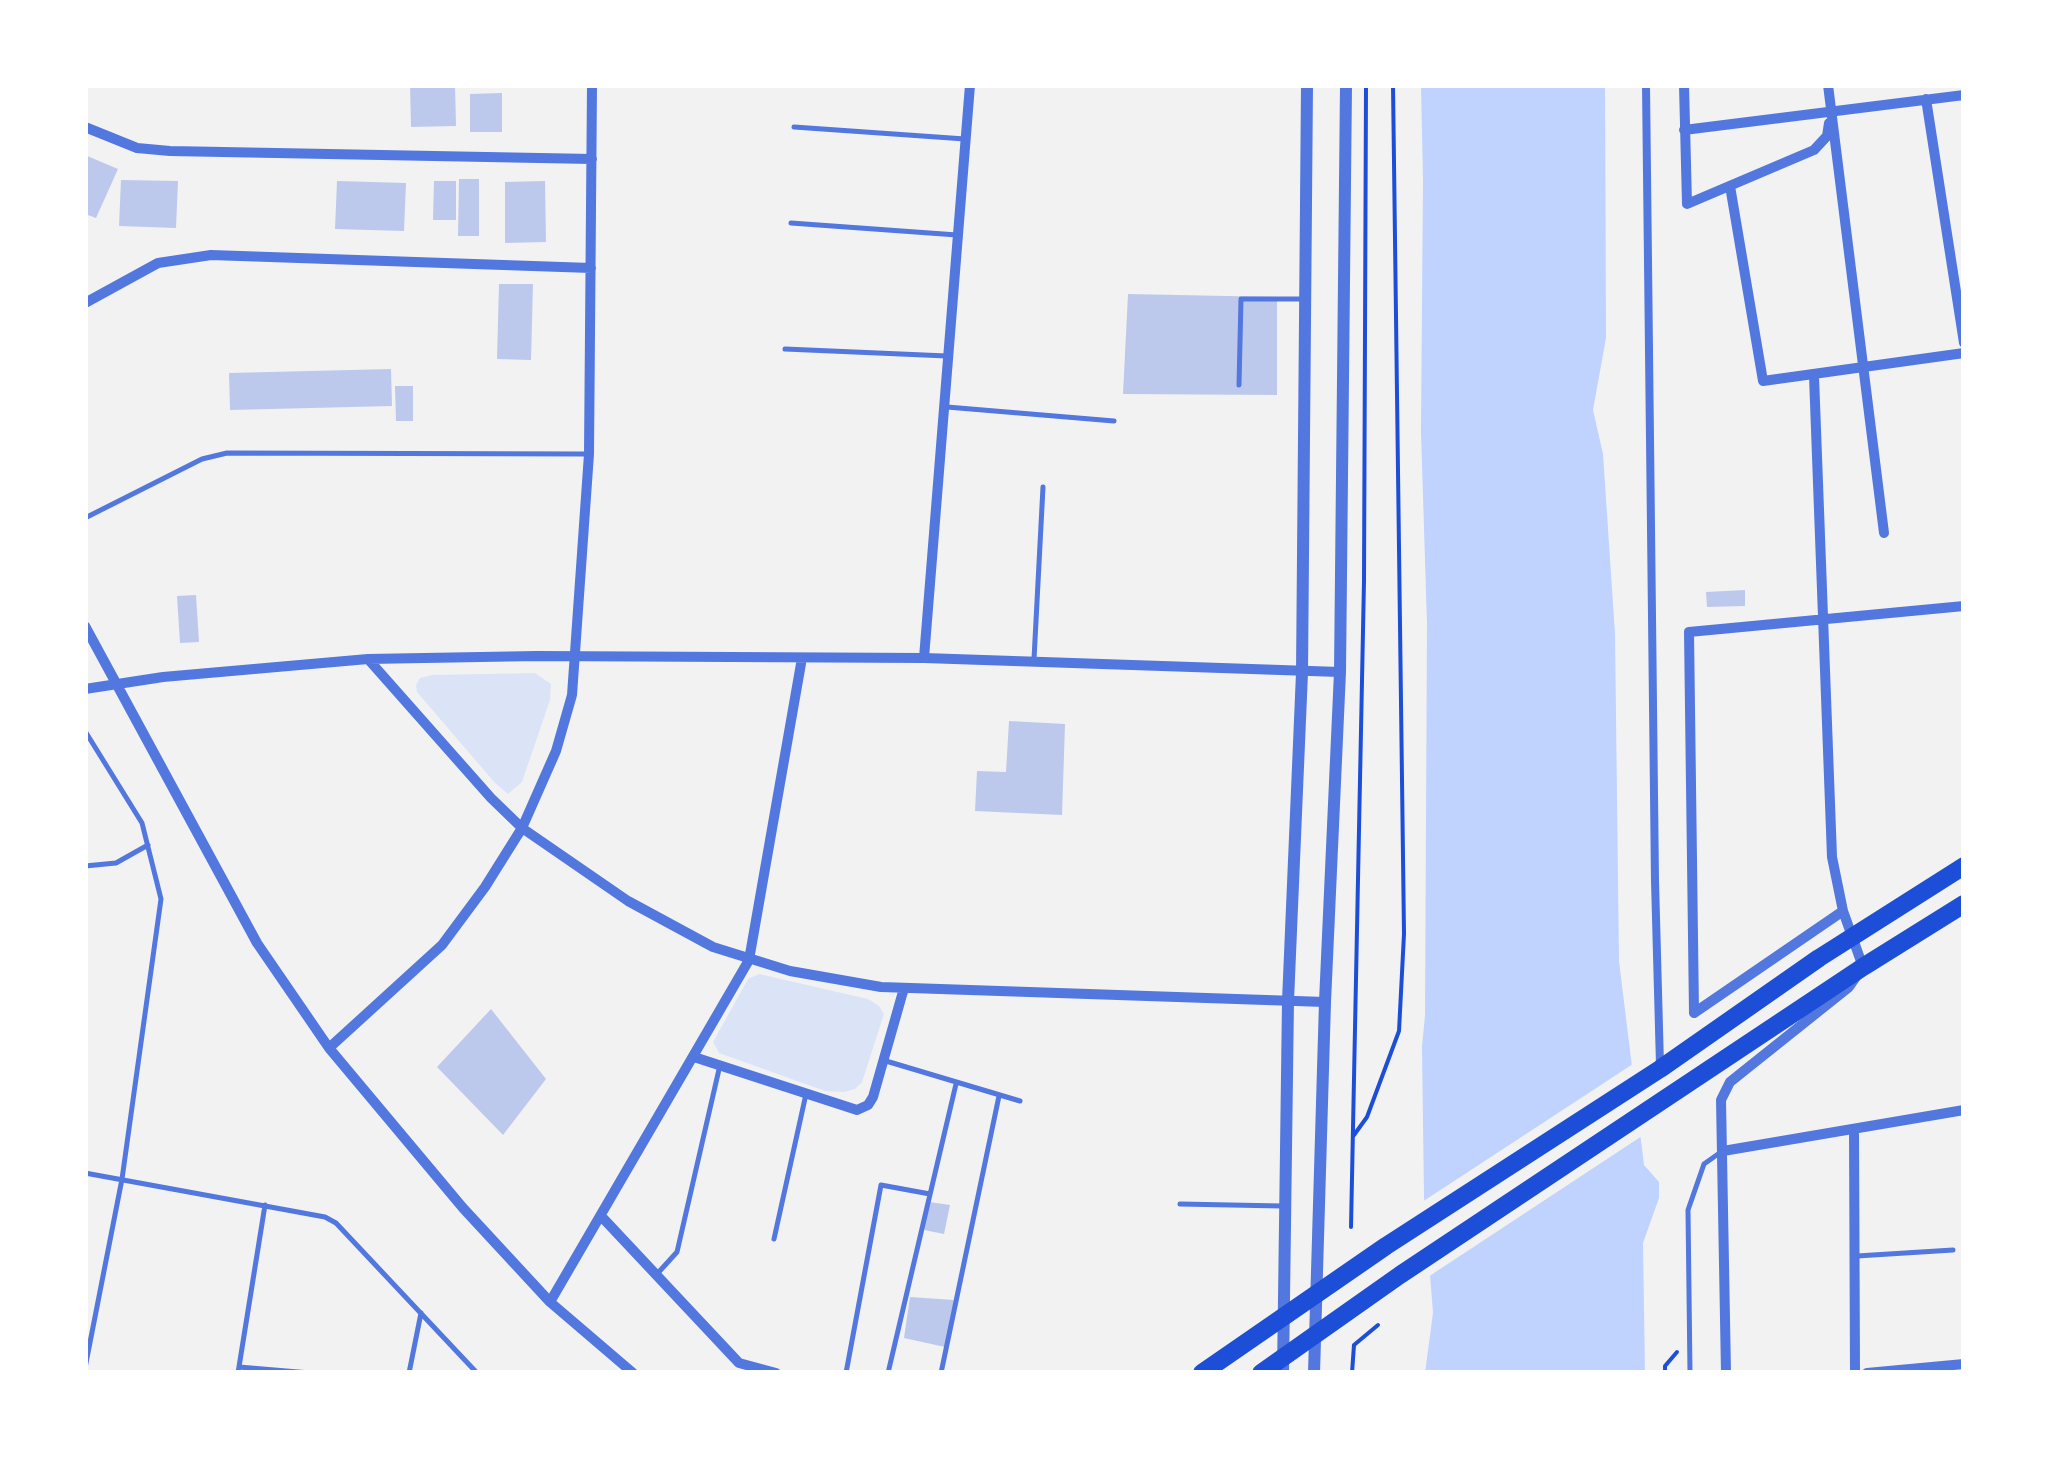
<!DOCTYPE html>
<style>
body{margin:0}
#map{position:relative;width:2049px;height:1458px;overflow:hidden;background:#f2f2f2;font-family:"Sofia Sans Condensed",sans-serif}
canvas{display:block}
.frame{position:absolute;inset:0;border:88px solid #fff;pointer-events:none}
</style>
<div id="map">
<canvas width="2049" height="1458"></canvas>
<div class="frame"></div>
</div>
<script>
const c = document.querySelector('canvas').getContext('2d');
c.lineJoin = 'round';
function fill(path, color) { c.fillStyle = color; c.fill(path, 'evenodd'); }
const poly = rows => new Path2D(rows.map(r => 'M' + r).join(''));
function trace(path, color, width, dash) { c.strokeStyle = color; c.lineWidth = width; c.lineCap = dash ? 'butt' : 'round'; c.setLineDash(dash || []); c.stroke(path); }
fill(poly([
 [535,673,551,684,550,700,522,782,508,794,495,783,417,692,416,685,420,678,432,675],
 [759,974,868,999,879,1006,884,1014,862,1082,855,1089,844,1092,825,1091,719,1053,713,1042,748,979]
]), '#dbe4f7');
fill(poly([
 [1421,85,1605,85,1606,338,1593,410,1603,454,1615,634,1619,961,1644,1165,1659,1182,1659,1198,1643,1243,1645,1373,1425,1373,1433,1313,1424,1197,1422,1047,1425,1015,1427,624,1421,432,1423,180]
]), '#bfd3fe');
fill(poly([
 [1636,1062,1645,1134,1425,1279,1419,1204]
]), '#f2f2f2');
fill(poly([
 [410,85,455,85,456,126,411,127],
 [502,93,502,132,470,132,470,94],
 [85,155,118,169,96,218,85,214],
 [459,179,479,179,479,236,458,236],
 [121,180,178,181,176,228,119,226],
 [337,181,406,183,404,231,335,229],
 [434,181,456,181,456,220,433,220],
 [545,181,546,242,505,243,505,182],
 [499,284,533,284,531,360,497,359],
 [1128,294,1277,297,1277,395,1123,394],
 [391,369,392,406,230,410,229,373],
 [395,386,413,386,413,421,396,421],
 [1745,590,1745,606,1707,607,1706,592],
 [196,595,199,642,180,643,177,596],
 [1009,721,1065,724,1062,815,975,811,977,771,1006,772],
 [491,1009,546,1079,503,1135,437,1067],
 [929,1202,950,1205,944,1234,924,1230],
 [910,1297,954,1300,945,1347,904,1338]
]), '#bdc9ec');
trace(poly([
 [1354,1135,1367,1117,1399,1031,1404,934,1393,85],
 [1351,1227,1364,581,1366,85],
 [1352,1373,1354,1345,1378,1325],
 [1378,1373,1383,1373],
 [1665,1373,1665,1366,1677,1352]
]), '#1d4ed8', 4);
trace(poly([
 [794,127,965,139],
 [791,223,957,235],
 [785,349,947,356],
 [1239,385,1241,299,1302,299],
 [947,407,1114,421],
 [85,518,202,459,227,453,587,454],
 [1034,659,1043,487],
 [85,731,142,823,161,899,122,1179,85,1368],
 [85,866,116,863,148,845],
 [886,1061,1020,1101],
 [85,1173,325,1217,336,1223,477,1373],
 [1180,1204,1282,1206],
 [774,1239,806,1094],
 [1857,1256,1953,1250],
 [657,1274,677,1252,720,1065],
 [239,1367,310,1373],
 [238,1373,265,1205],
 [409,1373,421,1313],
 [846,1373,881,1185,930,1194],
 [888,1373,956,1084],
 [941,1373,999,1096],
 [1690,1373,1688,1210,1704,1164,1721,1152]
]), '#5277de', 5);
trace(poly([
 [1646,85,1655,881,1660,1065]
]), '#5277de', 8);
trace(poly([
 [1684,85,1687,204,1814,150,1827,136,1829,123],
 [1828,85,1884,533],
 [1926,99,1964,343],
 [85,127,137,148,170,151,592,159],
 [1684,130,1964,95],
 [1730,186,1763,381,1964,353],
 [85,303,158,263,211,255,591,268],
 [85,626,257,943,329,1048,463,1208,550,1302,633,1373],
 [924,658,970,85],
 [368,659,491,798,522,828,628,901,713,947,790,971,881,987,1325,1002],
 [85,689,163,677,368,659,537,656,924,658,1340,672],
 [1843,911,1694,1013,1689,632,1964,606],
 [329,1048,442,945,485,887,522,828,556,751,572,695,589,454,592,85],
 [694,1057,857,1110,868,1105,873,1097,904,988],
 [1854,1129,1855,1373],
 [1723,1151,1964,1110],
 [601,1216,739,1363,776,1373],
 [550,1302,749,960,802,658],
 [1726,1373,1721,1100,1730,1082,1849,987,1863,967,1843,911,1832,857,1814,376],
 [1867,1373,1964,1364]
]), '#5277de', 10);
trace(poly([
 [1283,1373,1288,1001,1302,673,1307,85],
 [1314,1373,1325,1002,1340,672,1346,85]
]), '#5277de', 12);
trace(poly([
 [1202,1373,1386,1246,1660,1069,1819,958,1964,866],
 [1261,1373,1400,1275,1863,967,1964,904]
]), '#1d4ed8', 18);
</script>
